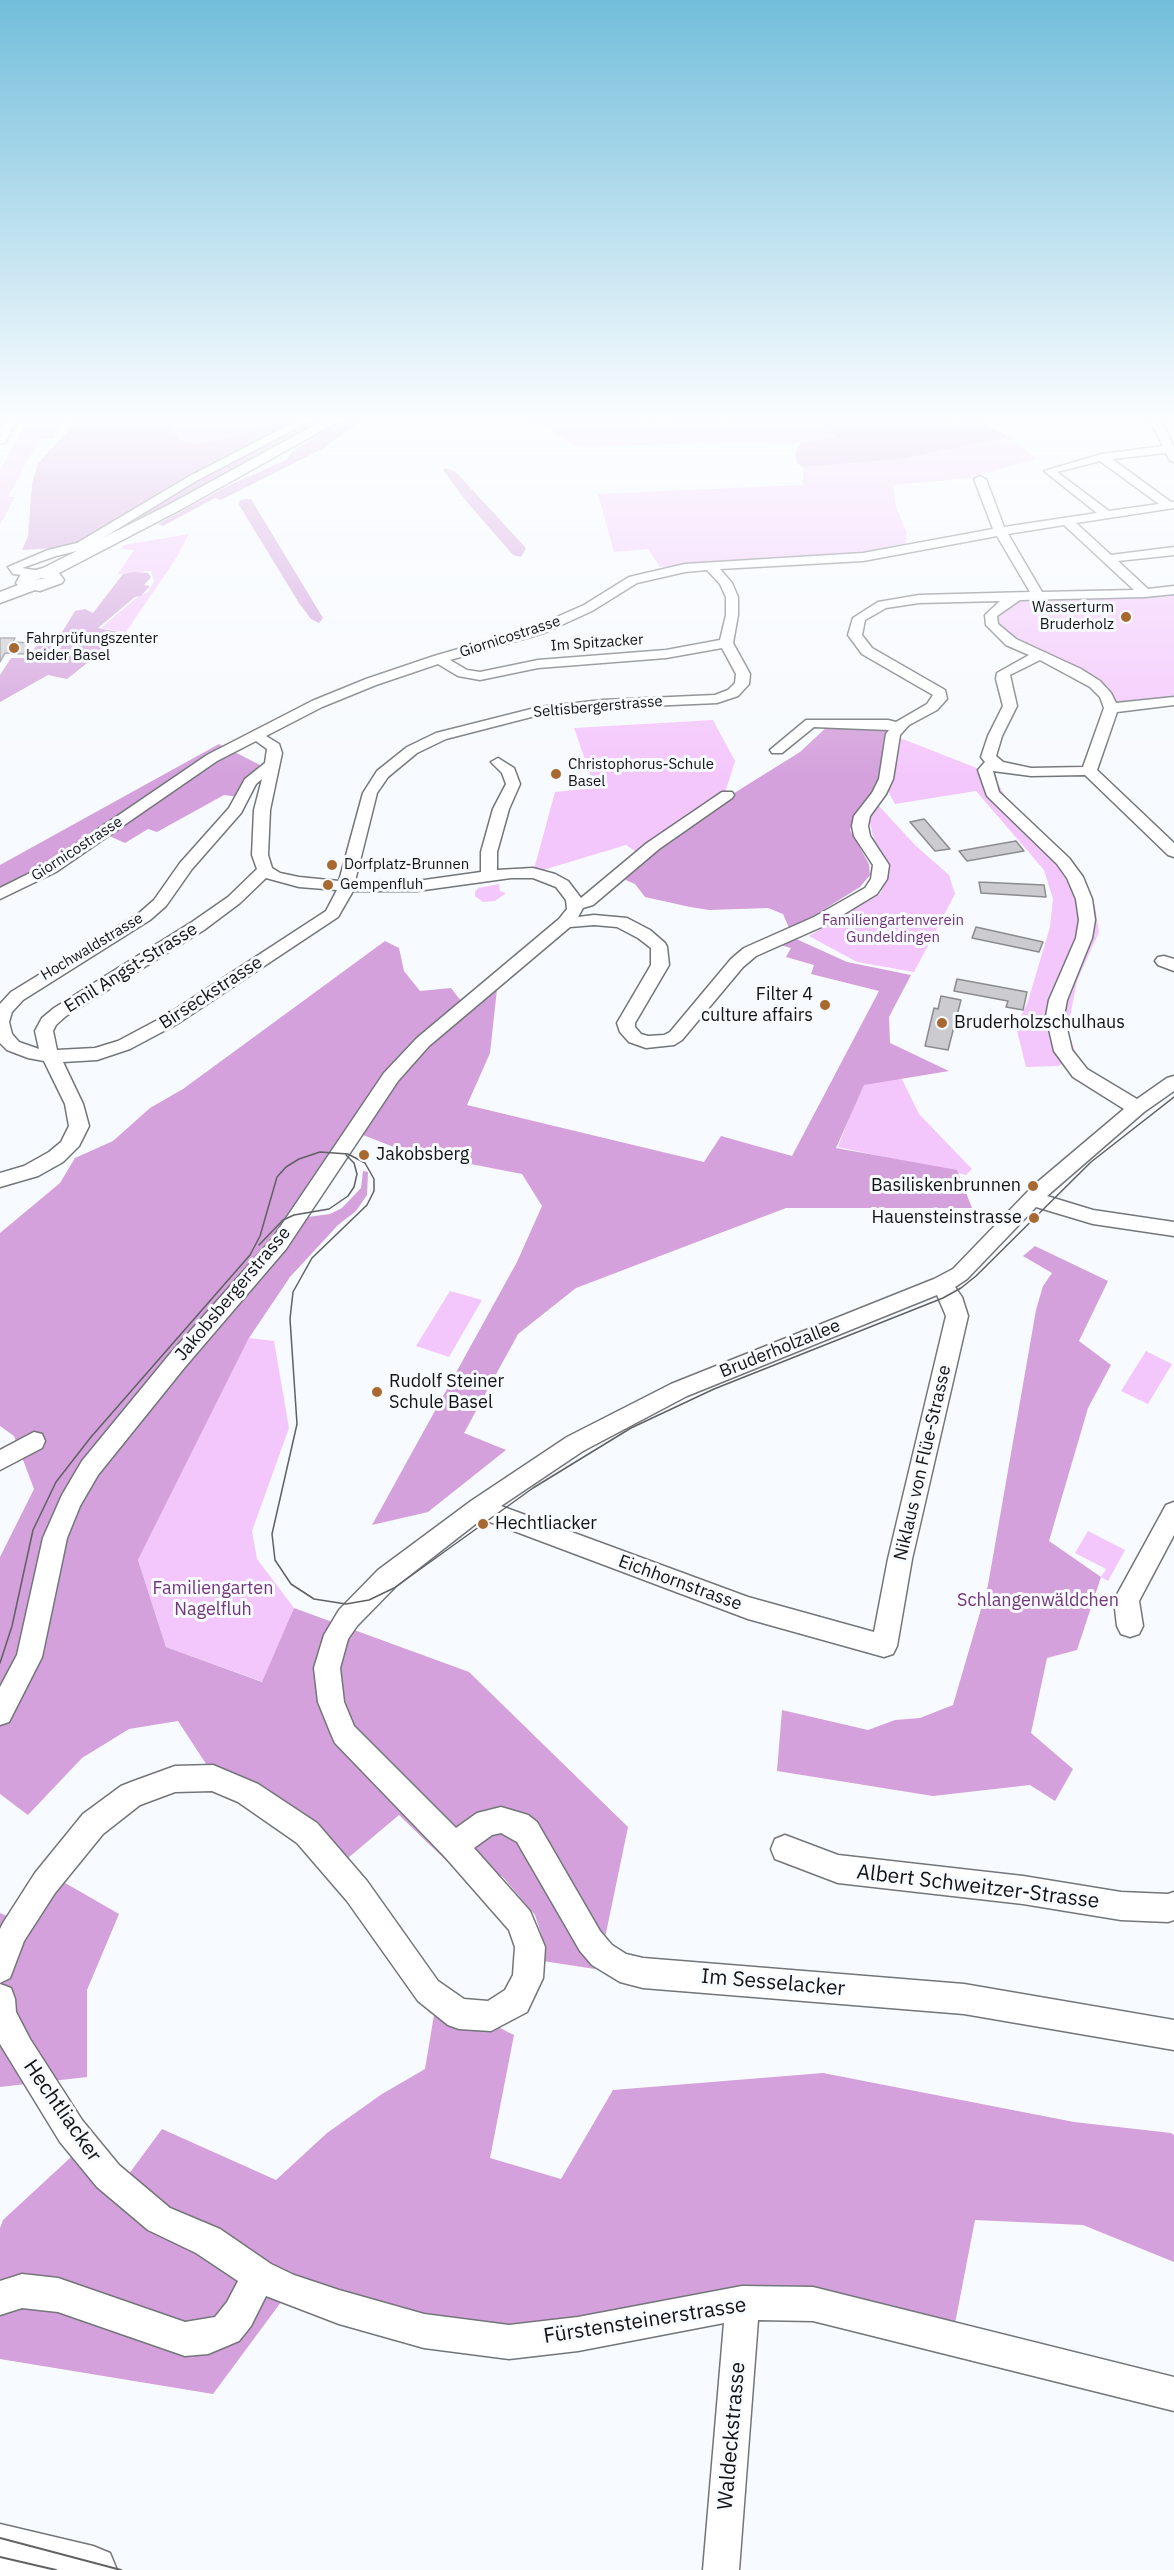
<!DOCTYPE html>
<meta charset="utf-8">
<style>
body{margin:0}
canvas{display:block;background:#f7fafe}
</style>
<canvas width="1174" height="2570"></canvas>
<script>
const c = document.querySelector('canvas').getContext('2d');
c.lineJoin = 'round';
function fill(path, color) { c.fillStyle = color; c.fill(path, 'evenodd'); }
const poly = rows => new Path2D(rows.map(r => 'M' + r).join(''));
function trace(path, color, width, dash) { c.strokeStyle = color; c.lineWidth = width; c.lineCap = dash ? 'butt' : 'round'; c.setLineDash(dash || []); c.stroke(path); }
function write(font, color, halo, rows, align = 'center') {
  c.font = font + ' "IBM Plex Sans",sans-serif'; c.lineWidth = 6; c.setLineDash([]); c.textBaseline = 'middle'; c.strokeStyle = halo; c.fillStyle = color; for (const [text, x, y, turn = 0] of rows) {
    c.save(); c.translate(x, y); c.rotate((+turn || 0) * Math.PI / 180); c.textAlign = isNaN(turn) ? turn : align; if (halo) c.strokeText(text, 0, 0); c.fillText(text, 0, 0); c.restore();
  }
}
fill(poly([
 [30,416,64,416,53,439,39,439,8,497,15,497,0,525,0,470],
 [141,416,313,416,292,424,270,424,234,437,197,444,181,441,139,421],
 [527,416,631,416,633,423,638,424,768,422,770,416,863,416,865,421,821,423,838,437,801,443,735,442,582,447,576,446],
 [1010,437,1036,459,968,478,893,485,896,507,907,533,905,546,851,554,660,567,648,549,614,552,598,494,803,485,803,467,900,459],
 [189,534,175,560,126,632,101,628,135,599,148,592,154,581,151,571,118,574,134,550,121,549,124,545],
 [1174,593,1174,701,1116,704,1011,642,992,625,1000,606,1010,601],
 [713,720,735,761,724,796,639,854,626,845,533,873,555,792,595,788,574,728],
 [895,736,992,774,1009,802,1083,876,1095,906,1099,932,1077,981,1069,1022,1069,1034,1077,1057,1058,1066,1026,1067,1016,1027,1028,1001,1050,927,1053,899,1044,870,976,791,895,804,888,791],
 [879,806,915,845,949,875,955,894,914,972,857,962,809,936,880,894,890,871,874,842,869,817],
 [499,884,500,891,506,893,495,901,483,902,475,896,475,892,478,888],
 [897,1069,919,1114,972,1169,966,1175,838,1147,866,1073],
 [450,1291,482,1300,449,1357,416,1346],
 [249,1338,274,1341,289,1428,252,1531,257,1559,294,1608,263,1682,166,1647,138,1560],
 [1146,1351,1172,1364,1148,1404,1121,1391],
 [1088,1531,1125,1550,1108,1581,1101,1577,1106,1569,1075,1553]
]), '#f4c7fc');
fill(poly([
 [82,416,141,416,140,421,171,427,181,441,197,444,234,437,275,422,292,424,72,547,22,550,28,536,32,484,38,463],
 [334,416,137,522,149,507,204,474,318,417],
 [348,416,362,416,357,424,324,448,221,500,215,498,163,526,158,524,230,485,286,460,293,451],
 [863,416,934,416,956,425,972,422,986,424,1010,437,900,459,803,467,797,463,795,454,801,443,837,437,820,423,865,421],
 [445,468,455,471,526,548,521,557,513,555,467,502,443,470],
 [245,499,251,499,323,618,319,623,311,619,299,603,239,505,240,500],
 [134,572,148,573,151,577,144,585,150,586,141,596,135,597,98,628,125,633,67,679,48,675,0,702,0,675,11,658,29,658,41,638,59,637,75,611,85,609,93,613,123,574],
 [831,723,888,724,895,736,888,791,855,814,850,830,869,864,870,875,860,887,807,920,789,928,783,914,768,908,709,910,690,907,645,897,635,884,621,878,723,800,800,752],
 [219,744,260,765,239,797,224,795,157,832,148,829,125,843,98,831,59,858,0,889,0,865],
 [794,938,847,962,911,975,889,1017,890,1043,949,1071,864,1085,836,1148,957,1170,972,1208,786,1208,576,1288,518,1334,464,1433,506,1450,428,1512,372,1525,517,1262,542,1206,522,1174,404,1151,363,1135,308,1217,330,1214,342,1208,361,1188,363,1171,368,1172,367,1195,356,1211,338,1225,290,1277,249,1338,138,1560,166,1647,262,1682,294,1608,469,1672,628,1827,606,1933,595,1969,543,1961,542,1937,535,1915,502,1876,462,1876,399,1815,348,1858,311,1824,210,1770,178,1721,129,1729,82,1758,28,1815,0,1794,0,1557,34,1489,14,1436,0,1426,0,1233,60,1183,75,1158,113,1141,150,1108,183,1089,385,941,399,948,404,971,420,991,451,988,461,1001,497,989,490,1053,467,1105,704,1162,721,1136,792,1156,879,991,811,974,814,965,786,957,791,948,780,945],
 [1035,1246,1108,1281,1079,1341,1111,1365,1088,1408,1049,1541,1101,1577,1077,1650,1047,1658,1031,1733,1073,1769,1055,1801,1030,1785,933,1796,777,1771,782,1710,868,1730,895,1720,920,1718,953,1705,988,1585,1036,1310,1043,1286,1052,1273,1023,1256],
 [60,1880,119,1914,87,1990,87,2077,0,2087,0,1913,29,1926],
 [437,1997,514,2035,490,2158,561,2179,613,2090,823,2073,1074,2122,1171,2133,1174,2135,1174,2262,1083,2225,975,2220,952,2339,813,2304,509,2342,290,2290,213,2394,0,2359,0,2228,3,2220,83,2146,120,2186,162,2129,276,2180,327,2133,382,2094,425,2069]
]), '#d4a1dc');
const building = poly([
 [0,638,15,638,13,642,31,643,24,654,5,653,0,662,0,638],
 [924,819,926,821,950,849,935,851,910,822,924,819],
 [1016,841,1024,851,967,861,959,851,1016,841],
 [979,882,1044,885,1046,897,981,893,979,882],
 [976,927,1043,942,1039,952,972,938,976,927],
 [957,979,1027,992,1023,1010,1006,1007,1008,1001,954,991,957,979],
 [941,996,961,1000,948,1050,925,1046,934,1008,938,1009,941,996]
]);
fill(building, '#cbcbd0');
trace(building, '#8c8b90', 1.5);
const minor = poly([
 [306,416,320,416,196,481,85,549,56,556,22,568,40,571,40,577,13,574,8,567,48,550,77,543,188,477,306,416],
 [1141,416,1153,416,1163,424,1174,447,1174,462,1170,461,1166,453,1112,459,1171,502,1174,502,1174,508,1076,523,1111,555,1174,547,1174,555,1118,561,1148,589,1174,586,1174,594,1145,597,1020,600,997,616,998,624,1016,639,1081,669,1100,681,1111,693,1116,703,1174,697,1174,705,1117,712,1097,770,1174,843,1174,857,1168,855,1085,775,1031,776,993,771,999,792,1069,858,1083,877,1092,899,1095,920,1092,938,1067,1000,1064,1016,1072,1050,1087,1069,1137,1099,1167,1078,1174,1076,1174,1091,1144,1112,1047,1196,1093,1210,1174,1222,1174,1236,1093,1224,1036,1207,967,1279,955,1287,962,1297,968,1316,912,1559,897,1646,893,1654,884,1657,748,1619,482,1519,396,1586,357,1626,348,1639,340,1668,344,1702,354,1726,456,1828,477,1813,501,1807,528,1815,537,1822,600,1931,612,1945,626,1954,643,1958,964,1984,1174,2020,1174,2050,964,2014,643,1988,620,1982,592,1965,580,1951,517,1842,501,1833,492,1835,474,1848,530,1911,545,1947,543,1978,527,2012,491,2031,459,2029,448,2025,418,2001,347,1901,297,1843,238,1802,212,1791,175,1792,140,1805,103,1834,55,1893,24,1941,10,1978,0,1983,0,1929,3,1923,35,1873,83,1814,121,1786,131,1782,175,1766,213,1765,258,1784,317,1823,367,1881,438,1981,464,1999,488,2001,505,1990,513,1975,515,1947,509,1930,445,1857,335,1743,331,1734,318,1702,314,1668,324,1635,339,1610,378,1570,471,1501,567,1437,671,1384,934,1279,953,1269,1034,1185,1124,1109,1073,1077,1054,1051,1046,1016,1049,1000,1076,938,1079,920,1076,899,1067,878,1057,864,987,796,978,770,985,762,981,757,988,736,1003,706,996,679,997,673,1029,655,1006,645,986,625,985,615,1000,601,919,603,886,608,865,620,862,635,872,648,945,690,947,699,937,710,909,725,900,735,893,779,886,794,870,816,868,826,870,836,889,865,887,879,877,894,826,925,756,956,743,967,682,1040,674,1045,646,1048,629,1042,620,1032,617,1023,651,965,651,948,638,938,617,927,594,925,570,927,429,1046,398,1081,286,1249,185,1367,98,1475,80,1506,67,1538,42,1657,9,1722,0,1725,0,1687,17,1655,43,1538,62,1495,82,1461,169,1355,272,1239,384,1073,417,1038,559,919,567,909,566,900,556,887,533,878,511,878,417,891,353,891,338,917,177,1024,130,1049,97,1060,63,1062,83,1104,89,1126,79,1146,63,1162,38,1176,0,1187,0,1173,24,1166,49,1152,61,1142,69,1126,65,1104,44,1061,28,1058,7,1050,0,1043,0,1004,11,992,138,914,154,900,180,863,229,808,245,779,265,763,267,749,256,741,217,761,56,872,0,899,0,888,44,866,207,755,312,701,366,679,434,656,534,627,584,605,629,577,685,564,863,553,993,529,974,479,980,476,986,479,1004,527,1097,513,1044,471,1102,454,1163,446,1154,428,1141,416],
 [1100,461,1159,504,1109,511,1057,472,1100,461],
 [1064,525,1134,590,1042,592,1008,534,1064,525],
 [997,536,1030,592,919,595,878,602,853,618,848,635,862,654,933,695,927,704,896,722,888,720,806,720,770,750,772,753,782,753,814,727,889,730,886,734,879,779,872,793,854,816,852,826,854,836,873,865,871,879,865,888,814,917,744,948,731,959,670,1032,664,1035,648,1036,641,1034,635,1027,635,1023,669,965,667,947,665,943,650,930,627,918,594,915,578,917,583,908,593,905,659,849,732,798,734,795,732,792,722,792,647,843,581,898,568,881,555,874,533,868,497,870,497,852,509,809,520,784,514,768,498,758,491,762,502,773,506,784,493,809,481,852,481,872,417,881,355,881,377,793,388,777,417,753,446,739,539,715,603,708,717,703,738,696,749,684,750,674,733,643,738,615,738,597,732,583,720,569,863,561,997,536],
 [707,570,720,584,726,597,726,615,720,640,666,650,538,660,480,672,467,670,450,660,544,633,592,611,637,583,685,572,707,570],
 [722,648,736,674,735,683,728,690,715,695,603,700,539,707,436,733,407,747,377,771,363,793,339,881,299,877,280,873,272,868,268,855,270,810,282,753,279,744,266,736,322,707,376,685,438,664,458,676,480,680,538,668,666,658,722,648],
 [1040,660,1090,687,1100,697,1104,708,1083,767,1031,768,1003,762,996,756,1002,736,1017,706,1010,675,1040,660],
 [262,779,254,810,252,855,257,869,228,897,192,922,54,1008,42,1018,35,1031,39,1049,19,1042,12,1034,9,1022,12,1012,23,1000,150,920,166,906,192,869,241,813,256,784,262,779],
 [266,878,299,887,337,890,326,911,165,1016,118,1041,95,1048,57,1050,53,1031,56,1025,66,1016,204,930,240,903,266,878],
 [937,1295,946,1316,888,1559,874,1632,748,1597,501,1506,583,1451,687,1396,937,1295],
 [1164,956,1174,959,1174,971,1158,965,1155,961,1158,957,1164,956],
 [34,1432,42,1434,45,1441,42,1448,0,1470,0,1450,34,1432],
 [1174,1502,1174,1535,1139,1601,1143,1626,1139,1634,1130,1637,1121,1634,1117,1626,1114,1600,1166,1505,1174,1502],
 [785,1835,838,1855,1023,1876,1121,1892,1168,1894,1174,1892,1174,1920,1168,1922,1121,1920,1023,1904,838,1883,775,1859,771,1849,775,1839,785,1835],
 [0,1984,11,1988,15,1999,16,2012,30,2039,82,2120,119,2165,170,2208,220,2229,271,2264,294,2275,339,2290,424,2314,509,2325,578,2317,742,2286,813,2287,1174,2377,1174,2411,813,2321,758,2320,739,2570,703,2570,724,2323,578,2351,509,2359,424,2348,339,2324,266,2296,251,2326,239,2341,208,2354,185,2356,58,2312,22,2308,0,2315,0,2281,22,2274,58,2278,185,2322,215,2317,227,2302,238,2281,196,2253,148,2230,97,2187,60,2142,0,2044,0,1984]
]);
const major = poly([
 [7,416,20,416,5,443,0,444,0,428,7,416],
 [331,416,348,416,180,510,59,573,64,580,62,583,40,591,35,590,0,603,0,592,18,585,16,583,21,574,43,568,170,504,331,416],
 [42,578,46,578,34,580,42,578],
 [0,2524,93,2546,110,2553,117,2570,0,2570,0,2524]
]);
trace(minor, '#737679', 3);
trace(major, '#737679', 3);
fill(minor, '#fff');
fill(major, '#fff');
trace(poly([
 [259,1245,283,1220,294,1215,329,1209,348,1196,354,1187,357,1174,354,1163,346,1155],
 [0,1663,12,1626,33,1530,56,1482,91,1437,250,1255,260,1236,277,1177,286,1167,299,1159,320,1152,348,1154,365,1163,374,1179,374,1191,367,1205,312,1258,293,1292,290,1319,297,1424,272,1534,275,1560,291,1584,314,1599,346,1604,369,1600,394,1588,533,1488,631,1428,714,1389,943,1298,961,1288,976,1276,1091,1162,1174,1097]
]), '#5f6163', 1.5);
trace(poly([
 [0,2538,121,2570],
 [0,2557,56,2570]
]), '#5f6163', 2);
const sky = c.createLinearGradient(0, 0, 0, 776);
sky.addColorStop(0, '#72bedb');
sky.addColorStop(0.54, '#fbfdff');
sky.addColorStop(1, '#fbfdff00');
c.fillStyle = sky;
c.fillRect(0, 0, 1174, 776);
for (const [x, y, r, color] of [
 [1126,617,6,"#a86931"],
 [14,648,6,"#a86931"],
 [556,774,6,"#a86931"],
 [332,865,6,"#a86931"],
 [328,885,6,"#a86931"],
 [825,1005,6,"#a86931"],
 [942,1023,6,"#a86931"],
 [364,1155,6,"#a86931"],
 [1033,1186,6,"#a86931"],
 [1034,1218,6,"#a86931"],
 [377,1392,6,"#a86931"],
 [483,1524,6,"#a86931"]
]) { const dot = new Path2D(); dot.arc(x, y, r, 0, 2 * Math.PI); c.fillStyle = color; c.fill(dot); trace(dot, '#f7fafe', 2); }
write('15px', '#121314', '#f7fafe', [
 ["Wasserturm",1114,608,"right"],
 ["Bruderholz",1114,625,"right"],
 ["Fahrprüfungszenter",26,639],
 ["beider Basel",26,656],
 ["Christophorus-Schule",568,765],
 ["Basel",568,782],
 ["Dorfplatz-Brunnen",344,865],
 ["Gempenfluh",340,885]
], 'left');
write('15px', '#121314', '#f7fafe', [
 ["Giornicostrasse",510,637,-18],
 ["Im Spitzacker",597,643,-4],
 ["Seltisbergerstrasse",598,707,-5],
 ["Giornicostrasse",77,849,-33],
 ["Hochwaldstrasse",92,947,-31]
]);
write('15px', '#72357c', '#f7fafe', [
 ["Familiengartenverein",893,921],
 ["Gundeldingen",893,938]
]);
write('18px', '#121314', '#f7fafe', [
 ["Emil Angst-Strasse",131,968,-32],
 ["Birseckstrasse",211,993,-33],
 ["Jakobsbergerstrasse",233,1294,-50],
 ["Bruderholzallee",780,1349,-22],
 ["Niklaus von Flüe-Strasse",923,1463,-77],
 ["Eichhornstrasse",680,1583,20]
]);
write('18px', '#121314', '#f7fafe', [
 ["Filter 4",813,995,"right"],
 ["culture affairs",813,1016,"right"],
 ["Bruderholzschulhaus",954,1023],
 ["Jakobsberg",376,1155],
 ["Basiliskenbrunnen",1021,1186,"right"],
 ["Hauensteinstrasse",1022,1218,"right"],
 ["Rudolf Steiner",389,1382],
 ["Schule Basel",389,1403],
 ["Hechtliacker",495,1524]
], 'left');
write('18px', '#72357c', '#f7fafe', [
 ["Familiengarten",213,1589],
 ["Nagelfluh",213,1610],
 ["Schlangenwäldchen",1038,1601]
]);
write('21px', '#121314', '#f7fafe', [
 ["Albert Schweitzer-Strasse",978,1887,7],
 ["Im Sesselacker",773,1983,5],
 ["Hechtliacker",62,2111,55],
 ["Fürstensteinerstrasse",645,2321,-9],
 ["Waldeckstrasse",732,2436,-85]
]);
</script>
